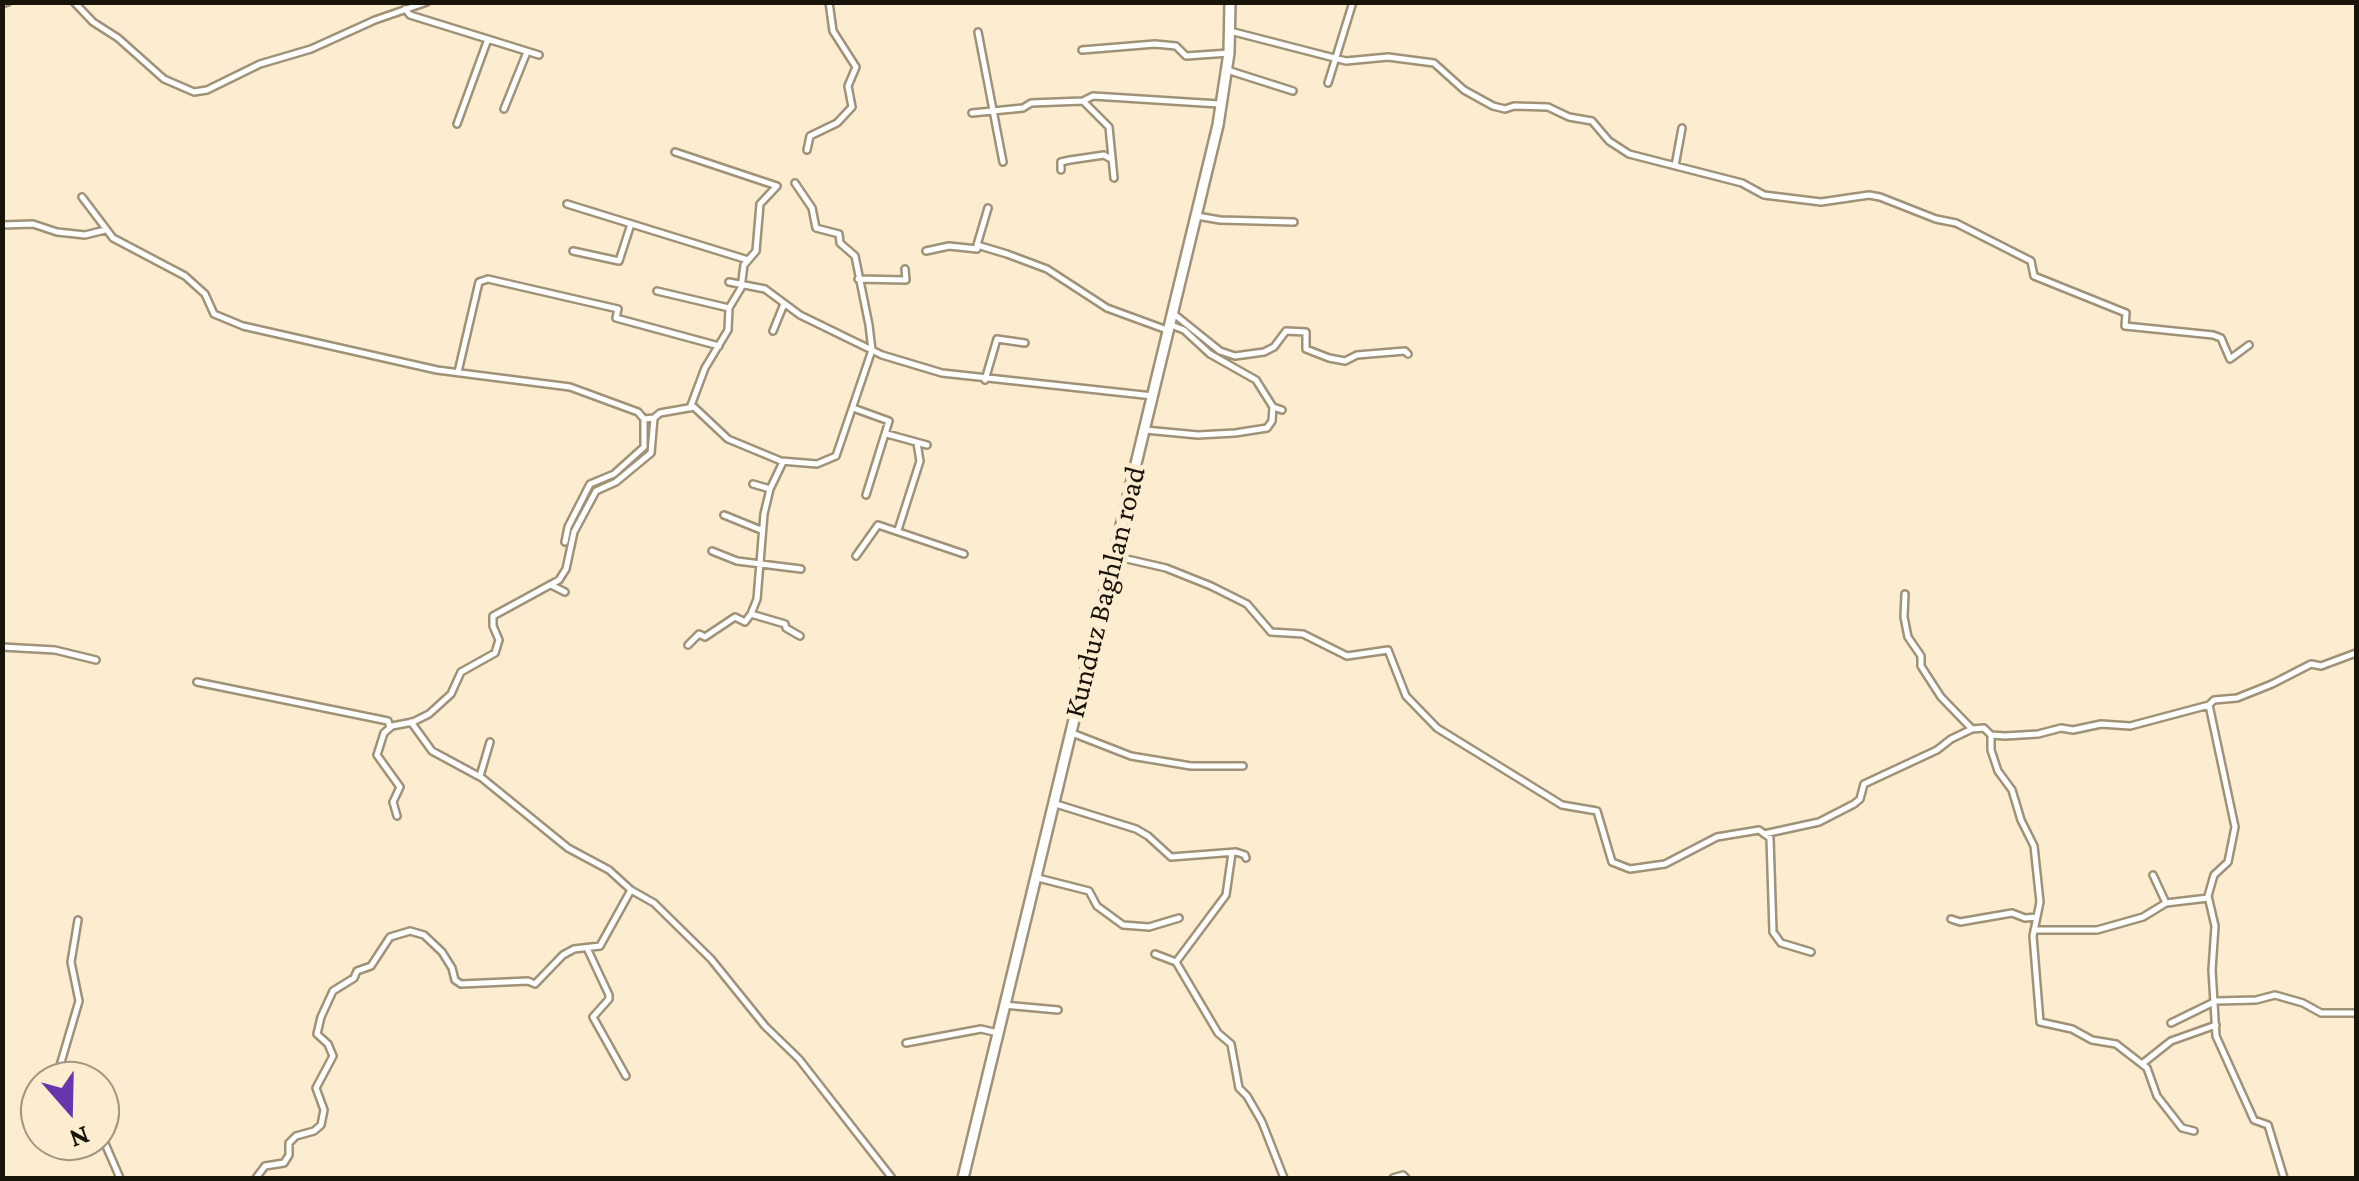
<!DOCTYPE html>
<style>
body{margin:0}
#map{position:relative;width:2359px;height:1181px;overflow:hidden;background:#fcedd0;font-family:"Crimson Pro",serif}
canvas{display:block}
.frame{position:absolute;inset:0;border:5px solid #19140a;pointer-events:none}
.north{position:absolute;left:20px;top:1061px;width:100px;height:100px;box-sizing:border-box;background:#fcedd0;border:2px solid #a19681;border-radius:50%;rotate:160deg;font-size:28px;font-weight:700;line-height:40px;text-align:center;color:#19140a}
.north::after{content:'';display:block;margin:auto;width:35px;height:45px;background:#6835ad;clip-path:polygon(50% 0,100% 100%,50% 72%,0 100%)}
</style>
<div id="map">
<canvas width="2359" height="1181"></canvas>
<div class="frame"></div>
<div class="north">N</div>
</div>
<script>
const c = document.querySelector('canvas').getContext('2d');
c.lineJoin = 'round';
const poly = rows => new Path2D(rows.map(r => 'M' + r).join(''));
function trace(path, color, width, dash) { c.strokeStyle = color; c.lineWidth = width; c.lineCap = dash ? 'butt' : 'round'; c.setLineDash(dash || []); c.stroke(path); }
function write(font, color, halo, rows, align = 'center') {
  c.font = font + ' "Crimson Pro",serif'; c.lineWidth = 10; c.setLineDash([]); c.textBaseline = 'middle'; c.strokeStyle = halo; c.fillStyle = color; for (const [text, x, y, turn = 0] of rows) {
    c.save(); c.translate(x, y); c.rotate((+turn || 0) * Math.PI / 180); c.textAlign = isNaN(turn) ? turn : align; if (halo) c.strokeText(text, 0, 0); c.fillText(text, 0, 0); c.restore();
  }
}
const minor = poly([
 [74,2,93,22,118,38,164,79,194,92,207,90,260,64,311,49,375,20,427,2],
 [2,4,8,2],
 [405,9,410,15,539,55],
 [1230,31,1346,61,1388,57,1434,63,1464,90,1493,106,1505,109,1514,106,1548,107,1569,117,1592,121,1609,141,1629,154,1742,183,1764,195,1821,202,1869,195,1880,197,1936,219,1956,223,2031,261,2034,276,2126,313,2125,326,2213,335,2221,338,2230,359,2249,345],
 [978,32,1003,162],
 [1082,50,1155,44,1176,46,1186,56,1229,53],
 [1227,70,1293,91],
 [1328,83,1353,2],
 [1083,101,1109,127,1114,178],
 [504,109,527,52],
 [972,113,1023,108,1031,103,1083,101,1093,96,1219,104],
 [457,124,488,39],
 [807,150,810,136,837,123,852,107,848,86,856,67,833,31,829,2],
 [675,152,777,186,760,204,756,251,744,265,741,288,729,308,728,330,705,368,690,408],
 [1675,166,1682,128],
 [1061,170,1061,162,1070,160,1104,155,1111,159],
 [82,197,113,238,185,276,205,294,214,314,243,326,437,370,570,387,638,412,644,419,644,447,614,474,590,484,568,527,565,542],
 [567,204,748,260],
 [1197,216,1220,220,1294,222],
 [2,225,33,224,57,232,85,235,105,230],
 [977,245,988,208],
 [573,251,619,261,631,224],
 [926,251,949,246,977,249,977,245,1007,254,1047,269,1107,308,1167,330],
 [858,279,906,280,905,269],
 [729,282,765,289,800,315,882,355,942,373,1153,396],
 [657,291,729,308],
 [1174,314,1220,351,1235,356,1264,352,1274,347,1286,331,1306,332,1306,349,1329,358,1345,361,1357,355,1405,351,1408,354],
 [773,331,784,304],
 [458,372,479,282,488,279,618,309,616,318,719,346],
 [985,380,997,339,1025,343],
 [1273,407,1282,410],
 [853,408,889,421,866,495],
 [644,419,654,418,660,413,694,407,728,439,781,461,817,464,836,456,872,350,869,325,855,256,840,243,839,234,816,228,812,208,795,183],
 [1145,430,1198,435,1235,433,1267,428,1272,421,1273,407,1256,380,1210,354,1184,330,1171,325],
 [887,434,927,445],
 [753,484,770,489],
 [724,515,761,530],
 [898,530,920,461,917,443],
 [712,551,737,561,801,569],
 [856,556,878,525,964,554],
 [1114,556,1166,568,1211,586,1247,604,1271,632,1303,634,1347,656,1388,650,1406,696,1437,728,1562,805,1597,811,1612,862,1630,869,1665,864,1717,837,1759,830,1770,838,1773,932,1781,943,1811,952],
 [551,585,565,592],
 [1905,594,1904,617,1908,637,1921,656,1921,666,1941,697,1972,729],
 [751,614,785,624,786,628,800,636],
 [688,645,699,634,705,637,735,617,745,622,751,614,757,599,764,514,770,489,783,462],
 [2,647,55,650,96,660],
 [197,682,388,721,390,728],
 [2209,705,2214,700,2237,698,2272,684,2311,664,2321,666,2356,653],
 [411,722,432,751,482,778,568,848,609,870,631,890,654,903,711,959,765,1026,799,1059,892,1178],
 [1072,733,1131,756,1191,766,1243,766],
 [1991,735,1991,750,1998,771,2012,790,2021,820,2034,846,2040,902,2033,936,2040,1022,2072,1029,2092,1040,2116,1044,2147,1068,2157,1096,2182,1128,2194,1131],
 [480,776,490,742],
 [1056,804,1136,829,1148,836,1171,857,1236,852,1245,855,1246,858],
 [397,816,393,802,400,787,377,755,384,733,392,726,413,722,429,714,451,694,461,672,495,653,499,640,493,626,493,616,559,580,566,569,574,532,596,491,616,482,651,453,654,418],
 [1764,834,1819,822,1854,804,1860,799,1864,784,1937,750,1951,739,1972,729,1984,728,1991,735,2005,736,2038,734,2061,728,2073,730,2101,724,2130,726,2209,705,2235,827,2228,862,2214,875,2208,896,2215,926,2212,970,2216,1036,2254,1120,2268,1125,2284,1178],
 [1232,853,1226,895,1176,962,1218,1033,1231,1044,1239,1088,1247,1096,1262,1122,1284,1178],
 [2153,875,2166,903],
 [1038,878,1089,891,1097,906,1123,925,1149,927,1179,918],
 [1951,919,1960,922,2012,913,2025,918,2037,917],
 [2034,930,2097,930,2143,917,2166,903,2208,898],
 [587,948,609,995,609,999,593,1017,626,1076],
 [1155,954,1176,962],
 [1004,1005,1058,1010],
 [2171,1023,2216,1001,2256,1000,2275,995,2303,1003,2321,1013,2356,1013],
 [906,1043,981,1029,998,1033],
 [2142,1064,2171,1041,2216,1025],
 [65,1081,59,1069,79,1001,71,962,78,920],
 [100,1132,120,1178],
 [256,1178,265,1166,284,1163,289,1155,289,1143,296,1136,314,1131,321,1125,324,1110,316,1088,333,1056,328,1044,317,1034,321,1017,333,991,354,978,357,971,371,966,390,937,410,931,424,935,442,952,452,968,455,980,461,984,528,981,535,984,563,955,574,949,600,946,631,890],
 [1393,1178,1403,1175,1406,1178]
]);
const highway = poly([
 [963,1178,1218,125,1229,53,1230,2]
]);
trace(minor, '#9f9277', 10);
trace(highway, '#9f9277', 14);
trace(minor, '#fff', 5);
trace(highway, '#fff', 9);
write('30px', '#19140a', '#fcedd0', [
 ["Kunduz Baghlan road",1105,592,-76]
]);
</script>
